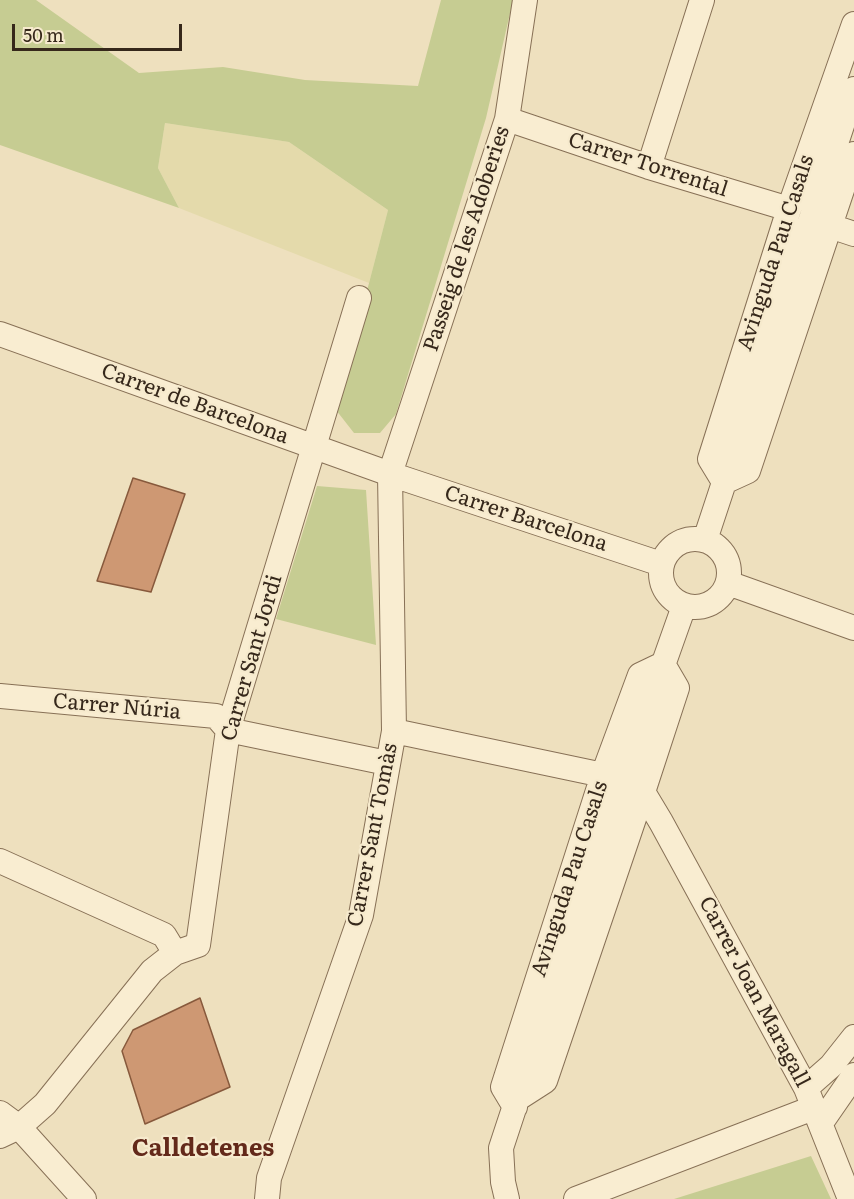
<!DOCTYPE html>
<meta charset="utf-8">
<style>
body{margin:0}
#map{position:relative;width:854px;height:1199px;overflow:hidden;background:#eee0be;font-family:Literata,serif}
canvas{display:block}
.scale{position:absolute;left:12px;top:24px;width:170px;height:27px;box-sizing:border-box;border:3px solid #36281b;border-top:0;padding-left:8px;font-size:18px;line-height:21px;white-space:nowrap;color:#36281b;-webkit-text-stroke:4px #f6eacd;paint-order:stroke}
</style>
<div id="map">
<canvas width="854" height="1199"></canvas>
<div class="scale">50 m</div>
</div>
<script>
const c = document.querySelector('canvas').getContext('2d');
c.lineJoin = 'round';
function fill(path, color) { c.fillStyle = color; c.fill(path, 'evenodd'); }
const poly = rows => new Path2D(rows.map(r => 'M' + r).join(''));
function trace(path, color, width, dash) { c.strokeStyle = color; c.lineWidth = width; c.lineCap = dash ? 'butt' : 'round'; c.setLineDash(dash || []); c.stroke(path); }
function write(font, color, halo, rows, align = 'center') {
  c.font = font + ' Literata,serif'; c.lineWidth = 4.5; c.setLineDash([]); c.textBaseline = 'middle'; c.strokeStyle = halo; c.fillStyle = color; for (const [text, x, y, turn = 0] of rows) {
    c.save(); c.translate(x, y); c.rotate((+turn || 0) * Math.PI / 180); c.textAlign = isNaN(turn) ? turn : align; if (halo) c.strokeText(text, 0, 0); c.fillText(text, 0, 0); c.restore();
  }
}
fill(poly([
 [165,123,289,142,388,210,369,283,179,208,158,168]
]), '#e4daab');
fill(poly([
 [0,0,36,0,139,73,223,67,305,80,418,86,441,0,513,0,486,118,396,414,380,433,354,433,336,410,388,210,289,142,165,123,158,168,179,208,0,145],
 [317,486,366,490,376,645,276,619],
 [811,1156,831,1199,674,1199]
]), '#c6cc92');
const building = poly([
 [133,478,185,494,151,592,97,581,133,478],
 [200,998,230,1087,145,1124,122,1051,133,1030,200,998]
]);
fill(building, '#ce9873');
trace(building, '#87593c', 1.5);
const minor = poly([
 [854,24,789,209,710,459,724,482,748,471,854,154],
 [507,119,649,167,789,209],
 [649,167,702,0],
 [830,226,854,234],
 [0,334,390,474,661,564],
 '661 573a34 34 0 1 1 68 0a34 34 0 1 1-68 0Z',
 [705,540,854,89],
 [728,583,854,628],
 [0,696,216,716,228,730,387,763],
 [394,731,603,775],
 [643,792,661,822,806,1088,850,1199],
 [0,861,164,935,175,953],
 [806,1088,831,1066,854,1037],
 [517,1099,545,1081,643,792,677,688,663,664],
 [515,1107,503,1087,603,775,640,675,663,664],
 [0,1113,19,1127,84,1199],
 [821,1123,854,1075],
 [0,1136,19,1127,45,1104,152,971,175,953,198,945,228,730,359,298],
 [267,1199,269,1178,361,915,394,731,390,474,507,119,525,0],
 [507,1199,503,1182,501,1148,622,781,684,606],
 [576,1199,813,1108]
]);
trace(minor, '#877056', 26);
trace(minor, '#f9edd1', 24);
write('21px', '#36281b', '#f6eacd', [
 ["Carrer Torrental",648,165,18],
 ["Passeig de les Adoberies",467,239,-72],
 ["Avinguda Pau Casals",776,253,-72],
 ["Carrer de Barcelona",195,404,20],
 ["Carrer Barcelona",526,519,18],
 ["Carrer Sant Jordi",252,658,-74],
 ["Carrer Núria",117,707,5],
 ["Carrer Sant Tomàs",373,835,-79],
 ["Avinguda Pau Casals",570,879,-72],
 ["Carrer Joan Maragall",754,992,62]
]);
write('bold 24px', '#63291a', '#f6eacd', [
 ["Calldetenes",203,1149]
]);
</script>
